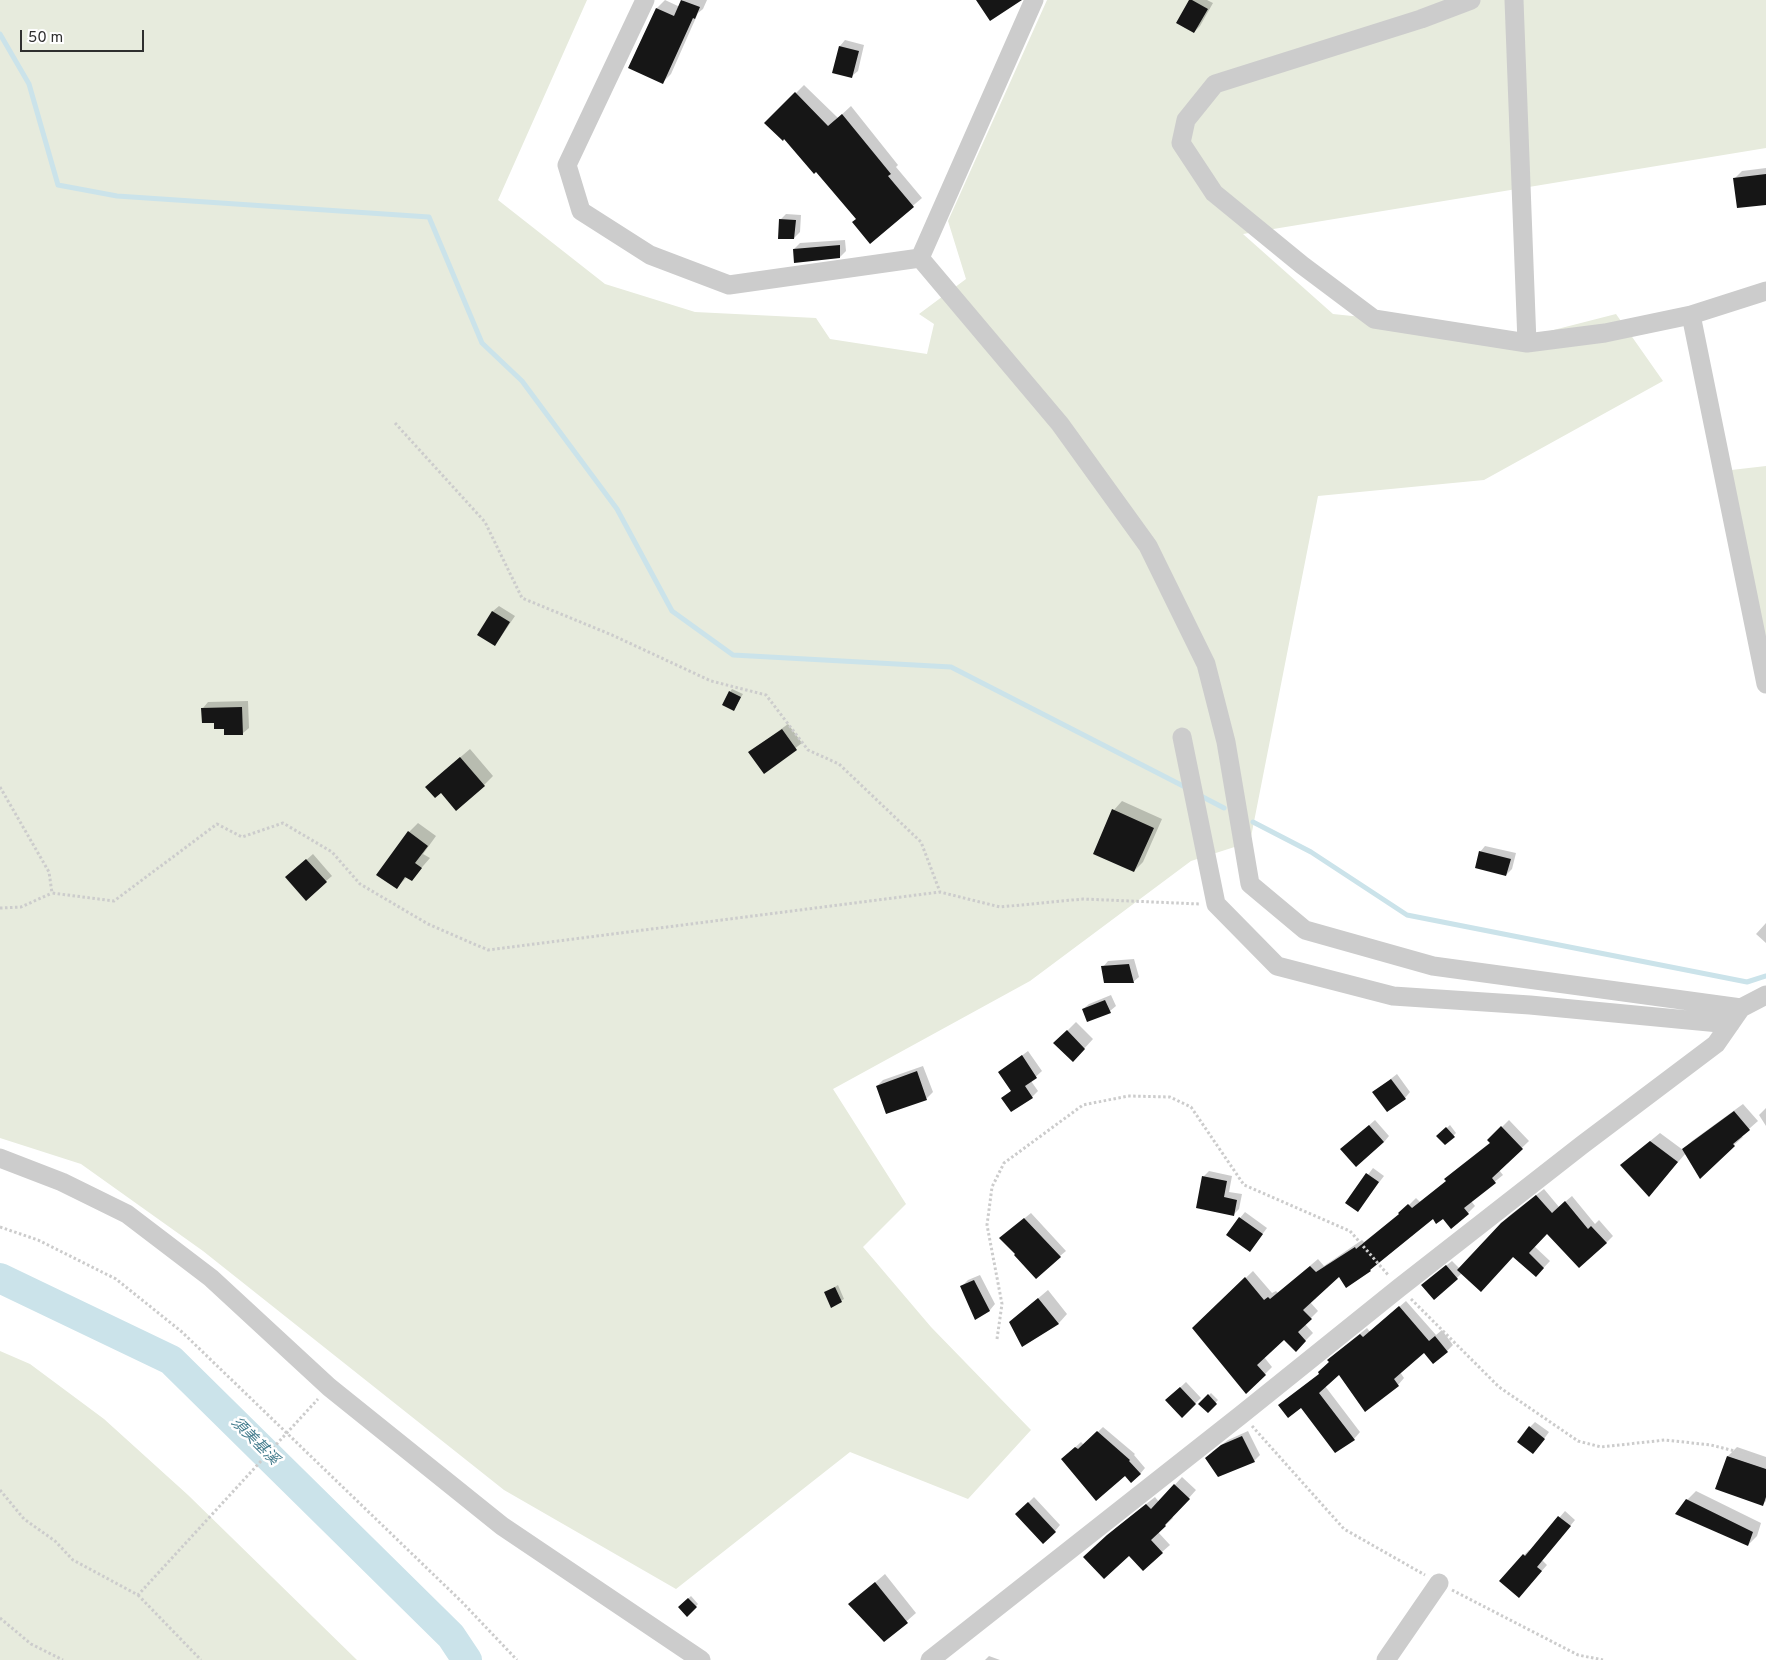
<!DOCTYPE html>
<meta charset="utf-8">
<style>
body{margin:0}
#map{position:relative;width:1766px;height:1660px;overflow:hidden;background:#fff;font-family:Overpass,sans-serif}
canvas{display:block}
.scale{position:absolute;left:20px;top:30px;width:124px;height:22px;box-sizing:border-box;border:2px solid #2f2f2f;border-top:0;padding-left:6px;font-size:15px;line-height:18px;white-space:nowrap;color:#2f2f2f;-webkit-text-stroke:4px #fff;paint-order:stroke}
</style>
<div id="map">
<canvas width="1766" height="1660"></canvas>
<div class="scale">50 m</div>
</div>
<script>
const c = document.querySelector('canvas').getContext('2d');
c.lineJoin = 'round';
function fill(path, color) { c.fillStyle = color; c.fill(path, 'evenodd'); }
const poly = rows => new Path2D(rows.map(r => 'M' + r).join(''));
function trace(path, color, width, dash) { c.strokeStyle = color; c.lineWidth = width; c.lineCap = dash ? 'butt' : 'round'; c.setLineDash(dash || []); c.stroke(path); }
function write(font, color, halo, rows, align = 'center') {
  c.font = font + ' Overpass,"Noto Sans TC",sans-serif'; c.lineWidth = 5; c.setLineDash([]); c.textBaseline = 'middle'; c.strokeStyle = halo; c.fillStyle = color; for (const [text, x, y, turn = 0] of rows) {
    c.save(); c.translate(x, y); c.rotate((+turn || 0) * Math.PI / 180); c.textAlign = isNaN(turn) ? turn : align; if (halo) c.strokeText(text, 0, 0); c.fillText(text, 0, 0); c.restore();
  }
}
fill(poly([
 [0,0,587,0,498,200,605,284,695,312,816,318,830,339,927,354,934,324,919,314,966,279,948,221,1047,0,1766,0,1766,148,1243,234,1333,314,1534,335,1616,314,1663,381,1484,480,1318,496,1250,842,1191,861,1030,981,833,1089,906,1204,863,1247,931,1327,1031,1430,968,1499,850,1452,676,1589,504,1490,203,1251,81,1164,0,1138],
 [1766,466,1766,674,1714,472],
 [0,1351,30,1364,104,1419,188,1495,357,1660,0,1660]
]), '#e7ebdd');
fill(poly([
 [665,0,680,7,683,0,707,0,703,9,698,13,671,74,662,83,629,67,657,8],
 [1190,0,1207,0,1213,3,1200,26,1194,32],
 [845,40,864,45,858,71,852,76,834,72,840,46],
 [804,85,838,118,851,106,898,165,896,167,922,198,870,242,857,219,816,170,784,137,766,123],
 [1766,168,1766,204,1734,179,1742,171],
 [786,214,801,215,800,232,794,238,780,220],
 [845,240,846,251,840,257,794,249,800,243],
 [499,606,515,616,500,638,494,644,479,634,493,611],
 [732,689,743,694,734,709,730,692],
 [248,701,249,728,243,733,225,728,215,721,203,708,208,702],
 [788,724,802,743,764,772,750,752],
 [470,749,493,776,484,785,441,791,436,778],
 [1122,801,1162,819,1143,862,1134,871,1114,810],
 [418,823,436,836,423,854,430,858,411,880,407,877,397,887,409,832],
 [1485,846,1516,853,1512,869,1506,875,1480,852],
 [313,854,332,876,326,881,293,872],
 [1766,923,1766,943,1756,934],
 [1134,959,1139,977,1133,982,1103,967,1108,961],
 [1111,995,1116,1006,1110,1011,1083,1009,1089,1004],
 [1076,1022,1093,1039,1082,1051,1055,1043],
 [1028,1051,1042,1071,1031,1081,1038,1091,1032,1097,1003,1098,1012,1090,1000,1072],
 [923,1066,933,1092,927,1098,887,1113,877,1086,883,1080],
 [1397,1074,1410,1092,1405,1098,1374,1092],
 [1743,1104,1758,1121,1741,1136,1743,1137,1734,1145,1686,1153,1657,1186,1621,1165,1660,1133,1683,1150,1692,1141],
 [1766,1108,1766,1126,1759,1115],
 [1375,1120,1389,1136,1384,1142,1348,1144],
 [1509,1120,1529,1141,1499,1170,1503,1175,1471,1201,1475,1206,1468,1213,1433,1218,1370,1270,1339,1275,1310,1302,1318,1311,1305,1324,1313,1333,1303,1343,1285,1338,1264,1357,1272,1367,1265,1374,1194,1328,1253,1271,1272,1293,1276,1291,1278,1293,1318,1259,1324,1266,1362,1240,1364,1242,1400,1214,1416,1198,1420,1202,1447,1181,1445,1179,1453,1172,1491,1142,1489,1140],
 [1450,1125,1456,1133,1445,1144,1438,1136],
 [1373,1168,1384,1176,1358,1210,1347,1203],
 [1209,1171,1232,1176,1229,1192,1242,1194,1239,1209,1233,1215,1203,1177],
 [1544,1189,1559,1207,1572,1196,1595,1224,1599,1220,1613,1236,1606,1243,1547,1232,1534,1246,1550,1261,1536,1276,1514,1255,1462,1273,1435,1299,1428,1280,1452,1261,1460,1269,1509,1216],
 [1245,1212,1267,1228,1255,1244,1240,1218],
 [1031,1213,1066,1251,1060,1256,1017,1254,1000,1238],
 [980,1275,995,1304,990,1310,976,1318,962,1286,968,1280],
 [838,1285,844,1299,832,1306,825,1293],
 [1048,1290,1067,1314,1059,1323,1023,1345,1010,1322],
 [1406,1301,1436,1335,1442,1330,1453,1345,1447,1351,1425,1351,1400,1372,1404,1378,1398,1385,1339,1373,1325,1386,1360,1432,1354,1439,1301,1406,1280,1405,1320,1373,1335,1354,1367,1328,1370,1332],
 [1186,1382,1201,1398,1182,1416,1167,1400],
 [1211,1393,1218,1400,1208,1411,1200,1404],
 [1535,1422,1549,1432,1538,1447,1530,1427],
 [1103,1427,1135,1454,1134,1455,1145,1468,1140,1474,1125,1475,1068,1454,1081,1442,1084,1445],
 [1248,1431,1260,1455,1254,1461,1212,1452,1228,1440],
 [1737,1447,1766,1457,1766,1501,1763,1504,1717,1489,1728,1456],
 [1182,1477,1196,1490,1172,1517,1173,1518,1158,1532,1170,1545,1162,1552,1129,1554,1093,1549,1117,1527,1155,1497,1159,1502],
 [1696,1491,1761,1523,1757,1536,1748,1545,1687,1500],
 [1034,1497,1060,1525,1055,1531,1017,1514],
 [1565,1511,1575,1520,1542,1560,1547,1565,1524,1591,1524,1555,1529,1550,1531,1551],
 [885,1574,916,1613,884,1641,850,1604],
 [691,1596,698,1604,687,1615,679,1607],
 [989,1656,1000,1660,985,1660]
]), '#0003');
trace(poly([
 [0,34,29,84,58,185,117,196,429,217,482,343,522,381,617,509,672,611,733,655,951,667,1187,788],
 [1199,795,1224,808],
 [1253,822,1311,852,1407,915,1747,982,1766,976]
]), '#cbe3ea', 5);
trace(poly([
 [0,1278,171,1360,451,1636,467,1660]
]), '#cbe3ea', 30);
fill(poly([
 [681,0,700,7,695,19,693,18,663,84,628,68,656,8,674,16],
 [976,0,1022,0,990,21],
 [1189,0,1192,0,1208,9,1194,33,1176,23],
 [839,46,859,51,852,78,832,73],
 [795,92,828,126,842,114,891,174,888,176,914,207,870,244,852,222,856,219,816,172,814,174,784,139,783,141,764,123],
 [1766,174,1766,205,1737,208,1733,178],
 [779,219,796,220,794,239,778,239],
 [840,245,840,258,794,263,793,249],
 [492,611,510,622,495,646,477,635],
 [729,691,741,697,734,711,722,705],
 [242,707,243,735,224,735,224,729,214,729,214,723,202,723,201,708],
 [782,729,797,750,764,774,748,752],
 [460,757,485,786,456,811,441,793,435,798,425,787],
 [1112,809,1154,828,1134,872,1093,854],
 [408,831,428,846,415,863,422,868,412,881,405,877,397,889,376,875],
 [1479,851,1511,859,1506,876,1475,868],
 [306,859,327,882,306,901,285,877],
 [1129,964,1134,983,1104,983,1101,966],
 [1105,1000,1111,1013,1087,1022,1082,1009],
 [1067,1030,1085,1049,1073,1062,1053,1043],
 [1022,1055,1037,1078,1025,1086,1033,1098,1011,1112,1001,1098,1011,1091,998,1072],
 [917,1071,927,1100,886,1114,876,1086],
 [1391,1079,1406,1099,1387,1112,1372,1092],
 [1734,1111,1750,1130,1733,1144,1735,1146,1700,1179,1682,1149],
 [1369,1125,1384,1142,1356,1167,1340,1149],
 [1501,1126,1523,1149,1492,1178,1496,1183,1464,1208,1469,1214,1451,1229,1443,1219,1436,1224,1433,1219,1370,1270,1371,1271,1346,1288,1339,1277,1303,1310,1312,1319,1298,1332,1306,1341,1296,1352,1284,1340,1257,1365,1266,1375,1246,1394,1192,1328,1245,1277,1264,1300,1268,1297,1270,1299,1310,1266,1316,1272,1355,1247,1356,1249,1399,1214,1398,1213,1408,1204,1412,1208,1446,1181,1444,1179,1490,1143,1487,1140],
 [1446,1127,1455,1137,1445,1145,1436,1136],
 [1650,1141,1678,1162,1649,1197,1620,1165],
 [1366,1173,1379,1182,1358,1212,1345,1203],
 [1202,1176,1227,1181,1224,1197,1237,1200,1234,1216,1196,1208],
 [1536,1195,1552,1213,1565,1201,1588,1229,1591,1226,1607,1243,1579,1268,1547,1234,1529,1253,1544,1268,1536,1277,1513,1257,1481,1292,1457,1270,1501,1223],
 [1239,1217,1263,1234,1250,1252,1226,1235],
 [1024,1218,1061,1257,1036,1279,1014,1255,1015,1254,999,1238],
 [1446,1265,1458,1279,1434,1300,1421,1285],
 [974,1280,990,1311,975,1320,960,1286],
 [835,1287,842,1302,831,1308,824,1292],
 [1038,1298,1059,1324,1022,1347,1009,1322],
 [1399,1306,1429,1341,1435,1336,1448,1352,1433,1364,1424,1353,1394,1379,1399,1386,1365,1412,1339,1375,1319,1393,1355,1440,1335,1453,1301,1408,1288,1418,1278,1405,1319,1374,1318,1372,1329,1362,1327,1360,1360,1334,1363,1337],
 [1180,1387,1196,1404,1182,1418,1165,1400],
 [1208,1394,1217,1404,1208,1413,1198,1404],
 [1529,1426,1545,1439,1533,1454,1517,1442],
 [1097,1431,1130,1460,1129,1461,1141,1474,1131,1483,1125,1476,1096,1501,1061,1459,1075,1447,1078,1449],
 [1242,1436,1255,1462,1218,1477,1205,1458,1221,1445],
 [1727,1456,1766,1469,1766,1497,1763,1506,1715,1489],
 [1174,1484,1190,1499,1165,1525,1166,1526,1151,1540,1163,1553,1143,1571,1129,1556,1104,1579,1083,1557,1107,1535,1146,1504,1151,1509],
 [1686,1499,1753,1532,1748,1546,1675,1514],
 [1028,1502,1056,1532,1043,1544,1015,1514],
 [1558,1516,1571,1526,1537,1567,1542,1571,1519,1598,1499,1581,1523,1554,1525,1556],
 [875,1582,908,1623,884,1642,848,1604],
 [688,1598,697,1607,687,1617,678,1607]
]), '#161616');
trace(poly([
 [395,423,485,522,522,598,612,635,711,681,766,695,808,750,839,764,921,842,940,892],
 [0,787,49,872,52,893,114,901,217,824,242,837,283,823,332,852,360,884,428,924,488,950,940,892,1000,907,1083,899,1200,904],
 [0,908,21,907,52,893],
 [0,1227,38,1240,116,1279,182,1332,462,1602,517,1660],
 [1411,1299,1499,1387,1578,1441,1601,1447,1665,1440,1711,1445,1766,1459],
 [997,1339,1002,1304,987,1225,992,1187,1004,1163,1083,1105,1128,1096,1170,1097,1191,1107,1244,1185,1350,1231,1389,1276],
 [1252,1426,1344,1529,1425,1575],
 [0,1490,24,1519,55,1541,73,1560,138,1595,318,1399],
 [1452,1590,1578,1655,1603,1660],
 [138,1595,201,1660],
 [0,1618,31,1644,63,1660]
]), '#ccc', 3, [2.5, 2.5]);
trace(poly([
 [645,0,567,165,581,211,650,255,729,285,920,258,1060,424,1148,546,1206,664,1226,742,1250,884,1305,930,1433,966,1741,1008],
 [1471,0,1421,19,1215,84,1186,120,1181,143,1214,193,1302,265,1374,319,1527,343,1605,333,1691,315,1766,291],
 [1514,0,1527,343],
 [920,258,1034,0],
 [1691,315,1766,684],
 [1182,737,1216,904,1277,966,1393,996,1530,1005,1730,1024],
 [0,1158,62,1182,127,1214,211,1278,329,1387,502,1526,701,1660],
 [930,1660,1241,1415,1399,1288,1582,1145,1716,1044,1741,1008,1766,995],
 [1386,1660,1439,1583]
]), '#ccc', 19);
write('italic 15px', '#427b8c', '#fff', [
 ["須美基溪",254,1442,45]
]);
</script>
